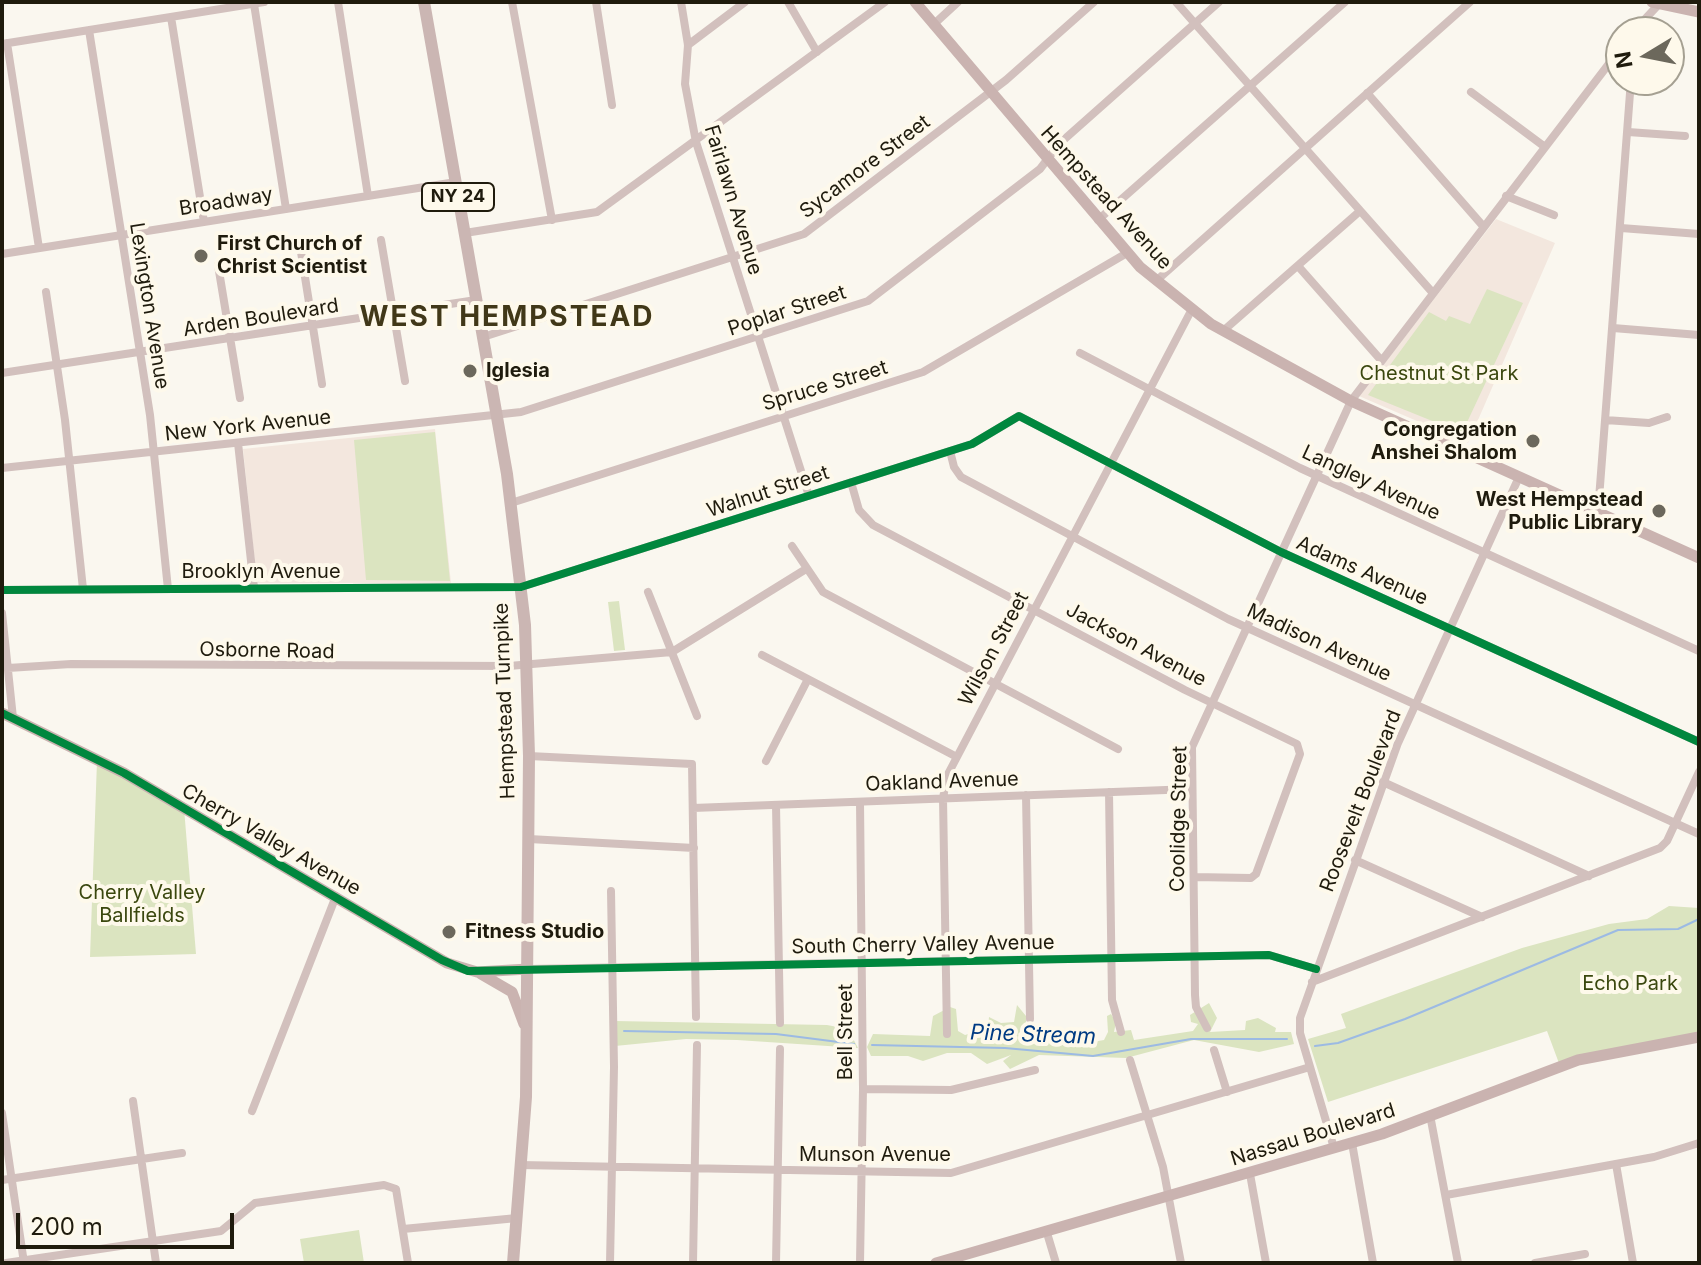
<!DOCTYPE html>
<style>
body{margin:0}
#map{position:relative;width:1701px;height:1265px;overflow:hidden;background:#faf7ef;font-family:Inter,sans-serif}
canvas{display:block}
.frame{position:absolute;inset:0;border:4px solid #1f1b0d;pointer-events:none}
.north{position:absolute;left:1605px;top:16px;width:80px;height:80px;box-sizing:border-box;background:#fef9eb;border:2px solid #a5a092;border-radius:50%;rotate:260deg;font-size:22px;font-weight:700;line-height:32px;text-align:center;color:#1f1b0d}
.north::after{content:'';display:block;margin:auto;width:28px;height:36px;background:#6c685c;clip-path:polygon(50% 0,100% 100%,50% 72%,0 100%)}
.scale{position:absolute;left:16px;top:1213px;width:218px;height:36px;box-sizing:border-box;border:4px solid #1f1b0d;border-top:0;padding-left:10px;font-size:24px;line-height:28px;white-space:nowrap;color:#1f1b0d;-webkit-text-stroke:6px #fef9eb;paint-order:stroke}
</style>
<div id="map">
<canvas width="1701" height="1265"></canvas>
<div class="frame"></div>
<div class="north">N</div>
<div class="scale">200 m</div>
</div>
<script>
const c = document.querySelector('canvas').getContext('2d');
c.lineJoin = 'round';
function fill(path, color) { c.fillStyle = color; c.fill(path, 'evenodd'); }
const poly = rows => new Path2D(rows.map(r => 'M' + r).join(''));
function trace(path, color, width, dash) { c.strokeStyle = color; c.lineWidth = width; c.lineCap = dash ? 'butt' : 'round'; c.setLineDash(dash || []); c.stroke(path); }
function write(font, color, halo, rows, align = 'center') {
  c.font = font + ' Inter,sans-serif'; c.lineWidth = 8; c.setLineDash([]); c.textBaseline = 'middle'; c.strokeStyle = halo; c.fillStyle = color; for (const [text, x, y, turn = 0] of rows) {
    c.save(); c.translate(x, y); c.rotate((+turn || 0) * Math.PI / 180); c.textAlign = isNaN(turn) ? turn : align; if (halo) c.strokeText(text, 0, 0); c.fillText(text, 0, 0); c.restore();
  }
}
fill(poly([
 [1496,219,1555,243,1468,443,1359,396],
 [435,429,451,583,257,583,243,449]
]), '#f3e7de');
fill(poly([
 [1487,289,1523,303,1462,433,1368,395,1429,312,1446,321,1449,316,1470,324],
 [435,432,450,581,366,580,354,440],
 [619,601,625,650,614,651,608,602],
 [97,761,184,808,196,954,90,957],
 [1669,906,1699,908,1699,1037,1560,1066,1547,1031,1328,1102,1308,1039,1346,1028,1341,1014,1522,948,1609,924,1647,919],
 [1209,1003,1217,1018,1210,1032,1245,1030,1246,1021,1258,1018,1276,1028,1275,1032,1291,1032,1294,1044,1259,1052,1194,1040,1126,1058,1039,1055,1010,1069,1003,1061,1011,1055,987,1064,971,1053,947,1053,923,1061,908,1056,871,1056,867,1047,873,1034,930,1036,933,1016,950,1007,956,1009,958,1031,965,1035,988,1028,989,1017,1001,1023,1014,1022,1017,1005,1026,1016,1026,1026,1018,1034,1023,1040,1081,1044,1104,1040,1108,1032,1107,1016,1111,1014,1116,1022,1114,1032,1131,1030,1134,1040,1193,1031,1198,1024,1191,1022,1190,1015],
 [615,1021,827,1025,848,1029,858,1048,737,1040,686,1039,615,1046],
 [359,1230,364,1263,304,1263,300,1239]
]), '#dbe4c0');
trace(poly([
 [624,1031,776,1034,854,1044],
 [872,1045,1005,1048,1093,1056,1191,1039,1287,1039],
 [1315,1046,1338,1043,1405,1019,1618,930,1678,929,1699,919]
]), '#9cbae3', 2);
trace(poly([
 [338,2,368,196],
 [512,2,552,220],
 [596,2,612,105],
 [681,2,688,45,685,84,696,142,809,496],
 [788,2,817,52],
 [1176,2,1432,292],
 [254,4,286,209],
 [171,17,204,222],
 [933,25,958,2],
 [89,30,150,415,168,589],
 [1633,32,1660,3],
 [7,43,39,248],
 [2,44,264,2],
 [688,45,745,2],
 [1471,92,1545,147],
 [1367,93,1483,226],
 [1628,132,1685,136],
 [1506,196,1554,215],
 [1098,220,1345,2],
 [1621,228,1699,234],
 [465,233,597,212,885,2],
 [381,240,405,381],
 [301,252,322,384],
 [2,254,456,182],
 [218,265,240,398],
 [1298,266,1380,359],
 [1156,281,1470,2],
 [46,292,65,420,83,589],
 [1613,328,1699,335],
 [1223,331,1360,211],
 [483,337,804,234,1006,80,1094,2],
 [1080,353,1300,468,1699,651],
 [2,373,476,300],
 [1605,420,1649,423,1667,417],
 [238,443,254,588],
 [950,451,954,467,961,477,1228,619,1699,834],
 [2,468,521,412,868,301,1040,169,1059,144,1219,2],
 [851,482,859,510,873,525,1185,690,1297,744,1300,754,1256,874,1251,878,1194,877],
 [511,503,923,372,1127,253],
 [1598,512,1631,80],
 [792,546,823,592,1118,749],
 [2,590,521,587,972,444,1019,416,1281,552,1699,742],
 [648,592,697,716],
 [2,613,13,718],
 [762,655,955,756],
 [8,668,71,664,509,666,672,652,806,569],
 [529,756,692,764,696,1017],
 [766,761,808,679],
 [1383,782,1589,876],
 [1109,792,1112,1000,1121,1032],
 [1026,795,1030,1019],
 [776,805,780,1023],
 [693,808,1192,789],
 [529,839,694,848],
 [1355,860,1482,917],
 [528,969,1269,955,1316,969],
 [1312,982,1660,848,1667,841,1699,772],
 [1207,1028,1196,1007,1195,995,1192,747,1351,401,1621,48],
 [947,1034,943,798,947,776,1192,309],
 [1214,1050,1227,1092],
 [1130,1060,1163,1167,1181,1263],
 [863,1089,951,1090,1035,1070],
 [133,1101,156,1263],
 [252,1111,336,896],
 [2,1113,24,1263],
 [1430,1115,1458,1263],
 [1352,1143,1373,1263],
 [1334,1148,1300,1033,1300,1018,1398,743,1519,477],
 [1616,1164,1633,1263],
 [520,1165,951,1173,1310,1067],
 [1250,1174,1266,1263],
 [2,1180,182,1153],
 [1446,1195,1654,1157,1699,1143],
 [403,1229,517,1218],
 [1047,1233,1056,1263],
 [6,1263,221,1231,255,1203,384,1185,396,1189,408,1263],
 [610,1263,614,1067,611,891],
 [693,1263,697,1045],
 [776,1263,780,1049],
 [860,1263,863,1089,860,802],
 [1535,1263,1585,1254]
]), '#d2c0bd', 8);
trace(poly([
 [915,2,1140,267,1211,324,1351,401,1699,558],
 [1652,2,1699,12],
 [2,713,124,773,447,963,477,972,528,969],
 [481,974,512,992,524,1024],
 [936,1263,1382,1134,1578,1060,1699,1037]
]), '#cab3b0', 11);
trace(poly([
 [424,2,507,474,525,625,529,756,526,1097,513,1263]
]), '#cbb6b3', 12);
trace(poly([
 [2,590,521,587,972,444,1019,416,1281,552,1699,742],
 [2,713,124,773,442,960,468,971,1269,955,1316,969]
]), '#00873e', 8);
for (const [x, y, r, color] of [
 [201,256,8,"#6c685c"],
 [470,371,8,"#6c685c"],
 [1533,441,8,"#6c685c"],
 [1659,511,8,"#6c685c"],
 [449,932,8,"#6c685c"]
]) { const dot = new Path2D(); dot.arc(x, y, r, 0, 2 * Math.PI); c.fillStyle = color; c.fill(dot); trace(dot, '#fef9eb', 3); }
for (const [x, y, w] of [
 [458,197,72]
]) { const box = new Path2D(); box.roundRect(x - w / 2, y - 14, w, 28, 6); c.fillStyle = '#fef9eb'; c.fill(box); trace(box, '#1f1b0d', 2); }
write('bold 18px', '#1f1b0d', null, [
 ["NY 24",458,197]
]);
write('20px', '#1f1b0d', '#fef9eb', [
 ["Sycamore Street",865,167,-37],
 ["Hempstead Avenue",1106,198,48],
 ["Fairlawn Avenue",733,200,73],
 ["Broadway",226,202,-9],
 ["Lexington Avenue",149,306,81],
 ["Poplar Street",787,311,-18],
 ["Arden Boulevard",261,318,-9],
 ["Spruce Street",825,386,-17],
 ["New York Avenue",248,426,-6],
 ["Langley Avenue",1371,483,25],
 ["Walnut Street",768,492,-18],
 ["Adams Avenue",1362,571,24],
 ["Brooklyn Avenue",261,572],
 ["Madison Avenue",1319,643,25],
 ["Jackson Avenue",1136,645,28],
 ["Wilson Street",994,649,-62],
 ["Osborne Road",267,651,1],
 ["Hempstead Turnpike",505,701,-92],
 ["Oakland Avenue",942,782,-2],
 ["Roosevelt Boulevard",1361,801,-69],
 ["Coolidge Street",1179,819,-89],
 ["Cherry Valley Avenue",271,840,30],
 ["South Cherry Valley Avenue",923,945,-1],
 ["Bell Street",846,1032,-90],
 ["Nassau Boulevard",1313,1135,-17],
 ["Munson Avenue",875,1155]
]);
write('bold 20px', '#1f1b0d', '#fef9eb', [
 ["First Church of",217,244],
 ["Christ Scientist",217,267],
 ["Iglesia",486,371],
 ["Congregation",1517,430,"right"],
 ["Anshei Shalom",1517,453,"right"],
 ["West Hempstead",1643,500,"right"],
 ["Public Library",1643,523,"right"],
 ["Fitness Studio",465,932]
], 'left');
write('20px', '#3a470e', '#fef9eb', [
 ["Chestnut St Park",1439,374],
 ["Cherry Valley",142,893],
 ["Ballfields",142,916],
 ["Echo Park",1630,984]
]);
write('italic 22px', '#003b83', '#fef9eb', [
 ["Pine Stream",1033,1035,2]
]);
c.letterSpacing = '2px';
write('bold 28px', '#413818', '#fef9eb', [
 ["WEST HEMPSTEAD",507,318]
]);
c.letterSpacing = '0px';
</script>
